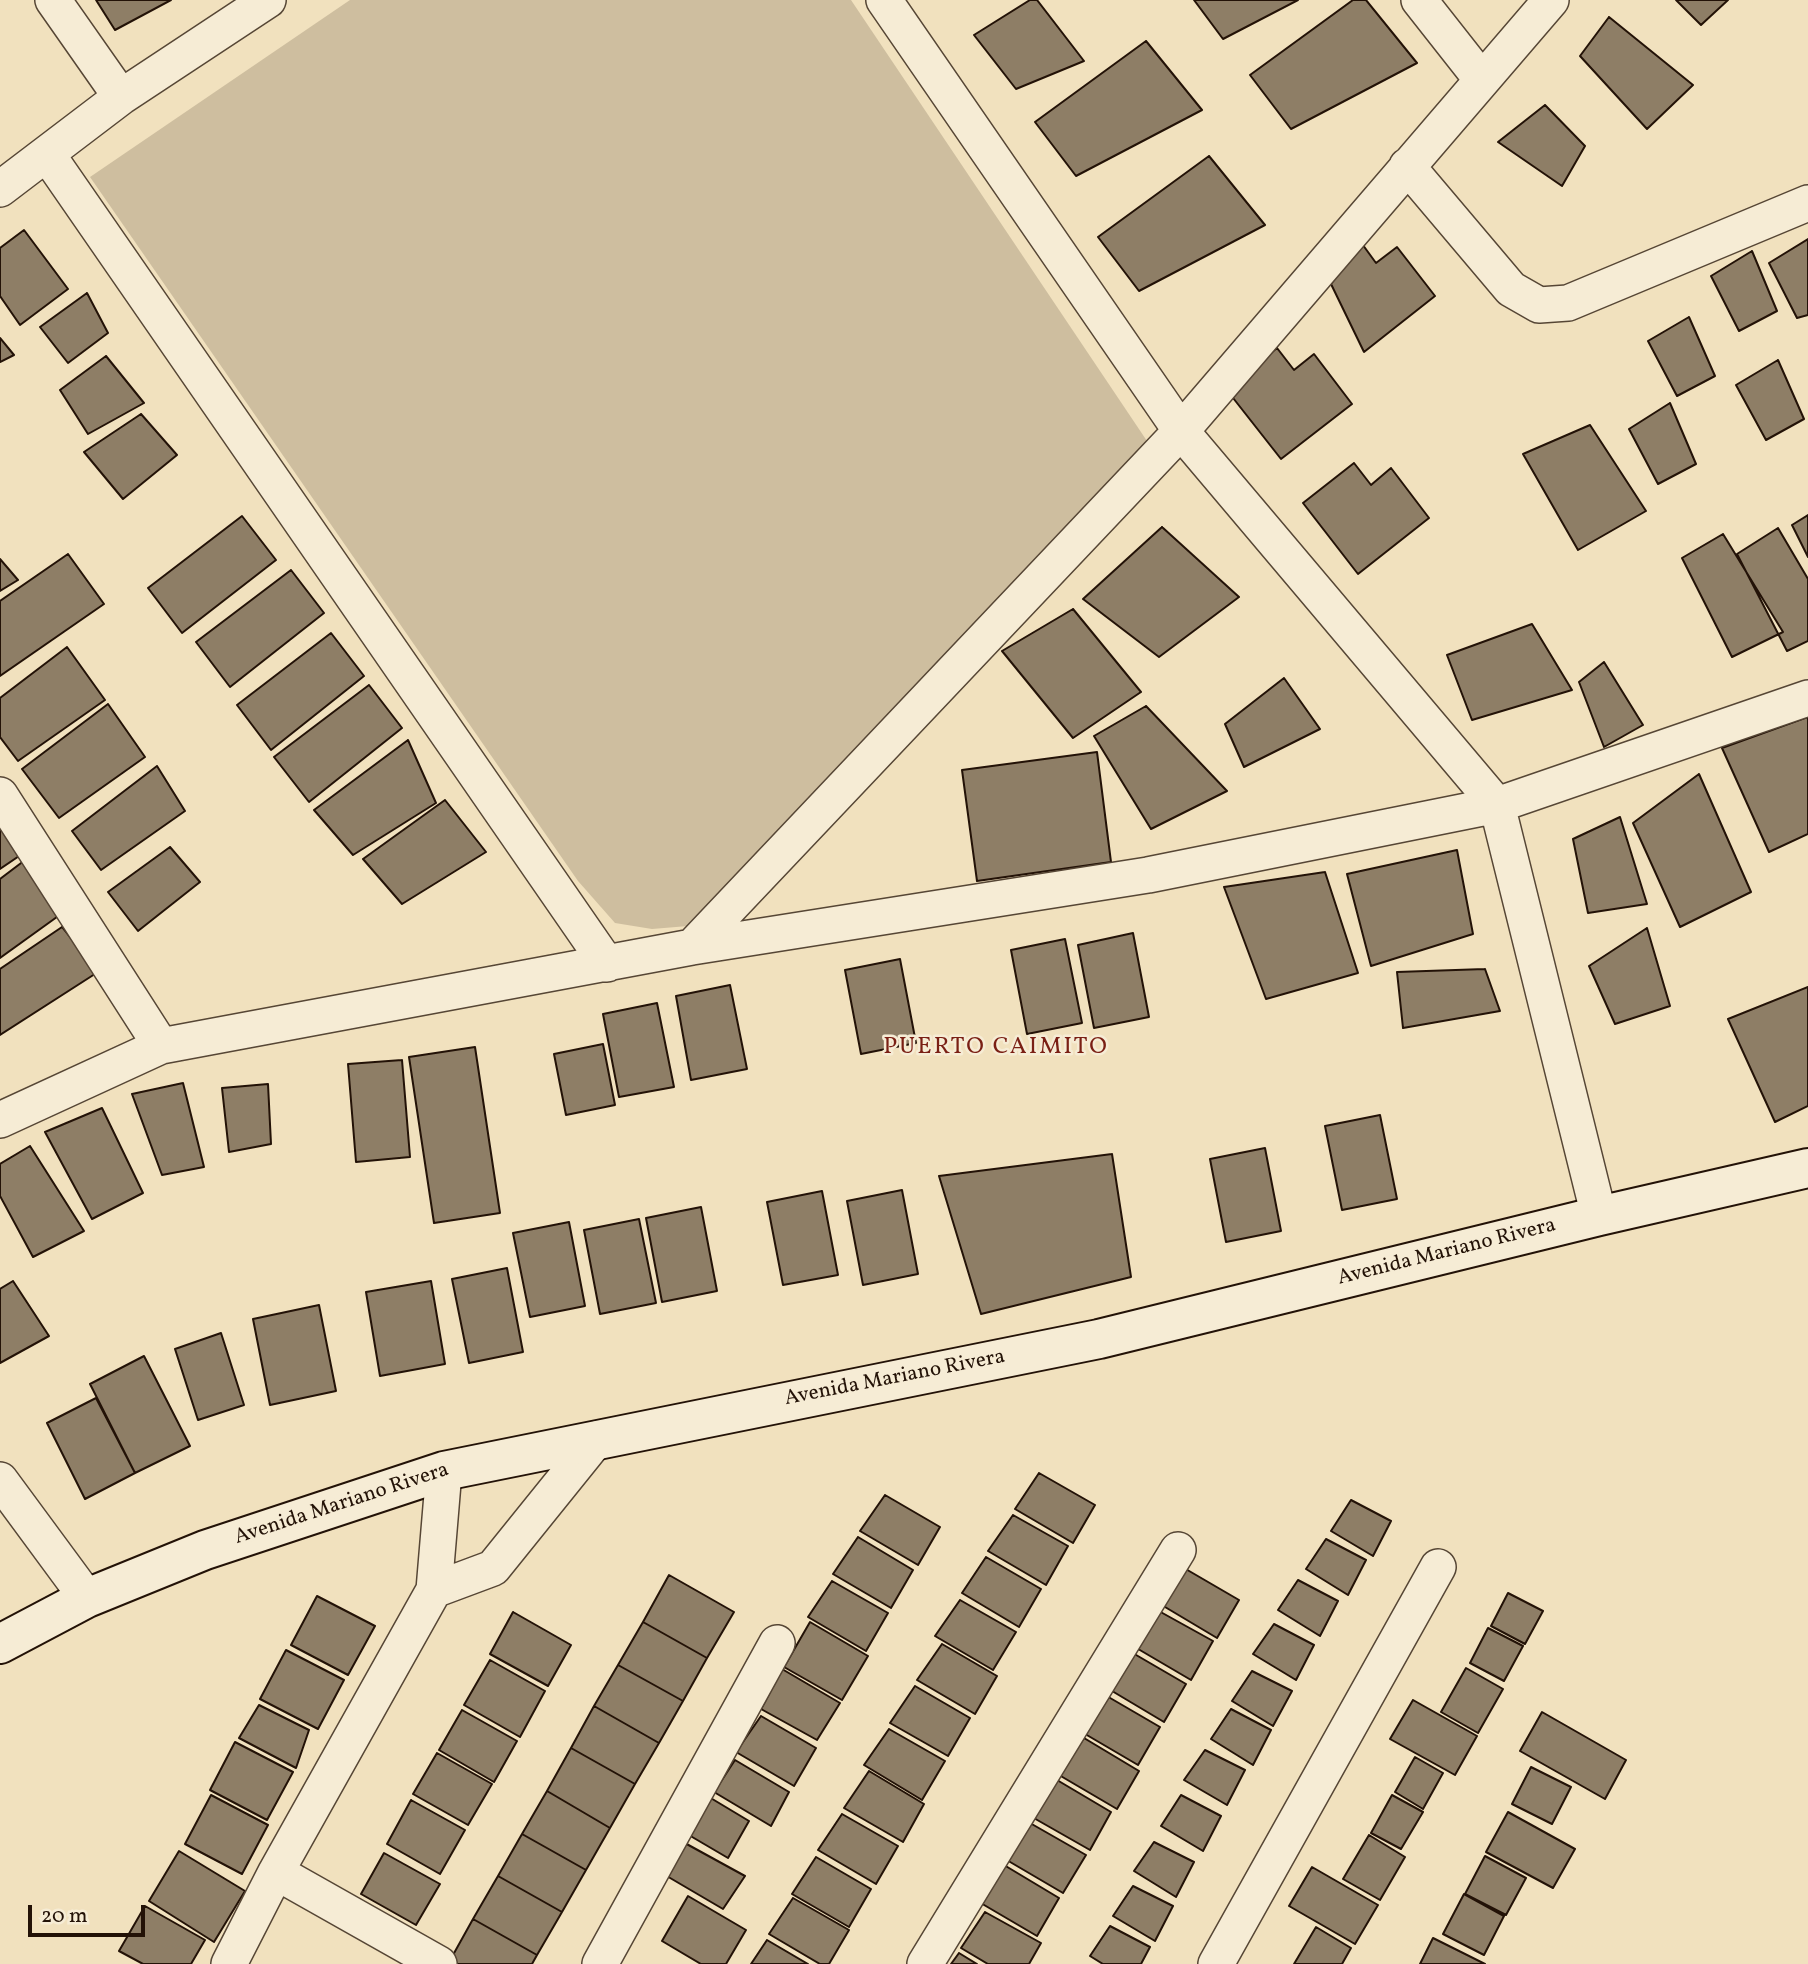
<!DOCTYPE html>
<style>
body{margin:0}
#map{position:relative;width:1808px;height:1964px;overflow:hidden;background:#f1e1be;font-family:Vollkorn,serif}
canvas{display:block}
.scale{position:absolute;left:28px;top:1905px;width:117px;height:32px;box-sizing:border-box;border:4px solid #231207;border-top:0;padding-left:9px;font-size:21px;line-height:24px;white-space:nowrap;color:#231207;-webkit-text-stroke:5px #f6ecd5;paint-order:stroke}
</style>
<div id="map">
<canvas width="1808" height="1964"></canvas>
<div class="scale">20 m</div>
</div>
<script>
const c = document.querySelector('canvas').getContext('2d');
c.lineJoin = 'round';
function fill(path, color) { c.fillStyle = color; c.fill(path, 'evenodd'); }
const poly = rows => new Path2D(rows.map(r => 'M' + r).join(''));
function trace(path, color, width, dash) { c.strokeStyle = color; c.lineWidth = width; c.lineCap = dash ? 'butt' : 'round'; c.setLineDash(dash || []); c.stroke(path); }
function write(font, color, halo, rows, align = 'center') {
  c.font = font + ' Vollkorn,serif'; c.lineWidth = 5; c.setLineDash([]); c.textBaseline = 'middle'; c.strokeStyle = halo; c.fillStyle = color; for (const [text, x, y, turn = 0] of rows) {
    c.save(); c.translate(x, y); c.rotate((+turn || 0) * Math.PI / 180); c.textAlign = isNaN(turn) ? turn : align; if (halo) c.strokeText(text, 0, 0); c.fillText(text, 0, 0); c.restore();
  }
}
fill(poly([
 [350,0,851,0,1147,441,1152,465,700,925,652,929,615,923,578,881,90,177]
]), '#cebe9f');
const building = poly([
 [96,0,171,0,115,30,96,0],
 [1030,0,1037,0,1084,61,1016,89,974,35,1030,0],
 [1194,0,1298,0,1223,39,1194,0],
 [1353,0,1366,0,1417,63,1291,129,1250,75,1353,0],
 [1676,0,1728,0,1701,25,1676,0],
 [1609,17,1693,85,1647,129,1580,56,1609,17],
 [1146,41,1202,110,1076,176,1035,122,1146,41],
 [1545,105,1585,146,1562,186,1498,142,1545,105],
 [1209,156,1265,225,1139,291,1098,237,1209,156],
 [24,230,68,289,20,325,0,296,0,248,24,230],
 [1808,239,1808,315,1797,318,1769,263,1808,239],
 [1360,241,1376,263,1397,247,1435,296,1364,352,1331,284,1360,241],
 [1752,251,1777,311,1739,331,1711,276,1752,251],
 [87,293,108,333,68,363,40,327,87,293],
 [1689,317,1715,376,1677,396,1648,341,1689,317],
 [0,338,14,355,0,362,0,338],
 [1277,348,1294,370,1314,354,1352,404,1281,459,1226,389,1277,348],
 [106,356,144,403,88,434,60,390,106,356],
 [1778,360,1804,419,1766,440,1736,385,1778,360],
 [1670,403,1696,464,1658,484,1629,429,1670,403],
 [141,414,177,455,123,499,84,452,141,414],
 [1590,425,1646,511,1578,550,1523,454,1590,425],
 [1354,463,1371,485,1391,468,1429,518,1358,574,1303,503,1354,463],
 [1808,515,1808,557,1792,525,1808,515],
 [242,516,276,560,182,633,148,588,242,516],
 [1162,527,1239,597,1159,657,1083,599,1162,527],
 [1778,528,1808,579,1808,641,1787,651,1737,554,1778,528],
 [1723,534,1783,632,1732,657,1682,558,1723,534],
 [68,554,104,604,0,676,0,601,68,554],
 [0,559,18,580,0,591,0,559],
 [291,570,324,613,230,687,196,642,291,570],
 [1073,609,1141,692,1073,738,1002,651,1073,609],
 [1532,624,1572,690,1472,720,1447,655,1532,624],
 [331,633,364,676,271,750,237,705,331,633],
 [67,647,105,700,18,761,0,737,0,698,67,647],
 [1604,662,1643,725,1604,747,1579,682,1604,662],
 [1284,678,1320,729,1244,767,1225,724,1284,678],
 [369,685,402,728,309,802,274,757,369,685],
 [108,704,145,757,59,818,22,769,108,704],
 [1146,706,1227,791,1151,829,1094,736,1146,706],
 [1808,717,1808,834,1769,852,1722,748,1808,717],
 [408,740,436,803,353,855,314,810,408,740],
 [1097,752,1111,862,977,881,962,770,1097,752],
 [157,766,185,811,101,870,72,831,157,766],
 [1699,774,1751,892,1680,927,1633,823,1699,774],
 [445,800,486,852,402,904,363,859,445,800],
 [0,811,28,850,0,869,0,811],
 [1620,817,1647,904,1588,913,1573,839,1620,817],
 [170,847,200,882,138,931,108,892,170,847],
 [1457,850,1473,934,1371,966,1347,874,1457,850],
 [29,857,68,909,0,958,0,879,29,857],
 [1325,872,1358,973,1266,999,1224,887,1325,872],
 [62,927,98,972,0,1035,0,969,62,927],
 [1647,928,1670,1006,1615,1024,1589,966,1647,928],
 [1133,933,1149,1017,1094,1028,1078,945,1133,933],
 [1065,939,1082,1023,1027,1034,1011,950,1065,939],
 [900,959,916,1043,861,1054,845,970,900,959],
 [1485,969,1500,1011,1403,1028,1397,972,1485,969],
 [730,985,747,1069,691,1080,676,996,730,985],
 [1808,987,1808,1106,1775,1122,1728,1019,1808,987],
 [657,1003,674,1087,619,1097,603,1014,657,1003],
 [603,1044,615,1105,566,1115,554,1054,603,1044],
 [475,1047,500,1213,434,1223,409,1057,475,1047],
 [402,1060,410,1157,356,1162,348,1064,402,1060],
 [183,1083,204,1167,162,1175,132,1094,183,1083],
 [268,1084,271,1144,229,1152,222,1088,268,1084],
 [102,1108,143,1193,92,1219,45,1132,102,1108],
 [1380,1115,1397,1199,1342,1210,1325,1126,1380,1115],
 [30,1146,84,1231,33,1257,0,1196,0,1164,30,1146],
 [1265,1148,1281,1231,1226,1242,1210,1159,1265,1148],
 [1112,1154,1131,1277,981,1314,939,1176,1112,1154],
 [902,1190,918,1274,863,1285,847,1201,902,1190],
 [822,1191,838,1275,783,1285,767,1202,822,1191],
 [701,1207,717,1291,662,1302,646,1218,701,1207],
 [639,1219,656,1303,600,1314,584,1230,639,1219],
 [569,1222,585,1306,530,1317,513,1233,569,1222],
 [507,1268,523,1352,469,1363,452,1279,507,1268],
 [13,1281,49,1336,0,1363,0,1289,13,1281],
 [431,1281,445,1364,380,1376,366,1292,431,1281],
 [319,1305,336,1391,270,1405,253,1319,319,1305],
 [221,1333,244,1405,198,1420,175,1349,221,1333],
 [144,1356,190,1446,135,1473,90,1384,144,1356],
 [96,1398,135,1473,85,1499,47,1423,96,1398],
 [1039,1473,1095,1505,1073,1543,1015,1509,1039,1473],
 [885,1495,940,1527,918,1565,860,1531,885,1495],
 [1351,1500,1391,1521,1373,1556,1331,1531,1351,1500],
 [1013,1515,1068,1546,1046,1585,988,1551,1013,1515],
 [858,1537,913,1570,891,1608,833,1574,858,1537],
 [1326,1539,1366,1560,1348,1595,1306,1569,1326,1539],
 [986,1557,1041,1589,1019,1627,962,1593,986,1557],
 [1184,1568,1239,1600,1217,1638,1160,1604,1184,1568],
 [669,1575,734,1612,707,1658,643,1622,669,1575],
 [1298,1580,1338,1601,1320,1636,1278,1610,1298,1580],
 [832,1581,888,1613,866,1651,808,1617,832,1581],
 [1508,1593,1543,1611,1525,1644,1491,1626,1508,1593],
 [317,1596,375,1626,348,1675,291,1645,317,1596],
 [960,1600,1016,1632,993,1670,935,1636,960,1600],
 [1157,1610,1213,1641,1191,1680,1133,1646,1157,1610],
 [513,1612,571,1645,548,1686,490,1654,513,1612],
 [643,1622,707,1658,683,1701,618,1665,643,1622],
 [810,1622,868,1656,842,1700,784,1667,810,1622],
 [1274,1624,1314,1645,1296,1680,1253,1654,1274,1624],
 [1488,1628,1523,1646,1504,1681,1470,1663,1488,1628],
 [942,1644,997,1676,975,1714,917,1680,942,1644],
 [286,1650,344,1680,318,1729,260,1699,286,1650],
 [1131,1652,1186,1684,1164,1722,1107,1688,1131,1652],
 [490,1660,545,1691,520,1737,464,1705,490,1660],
 [618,1665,683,1701,659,1743,594,1706,618,1665],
 [1466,1668,1503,1689,1478,1733,1441,1712,1466,1668],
 [782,1669,840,1703,817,1740,761,1709,782,1669],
 [1252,1671,1292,1691,1273,1726,1232,1701,1252,1671],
 [915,1686,970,1718,948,1756,890,1723,915,1686],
 [1105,1695,1160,1727,1138,1765,1080,1731,1105,1695],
 [1413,1700,1477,1736,1455,1775,1390,1739,1413,1700],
 [259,1705,309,1730,296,1768,239,1738,259,1705],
 [594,1706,659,1743,635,1784,571,1748,594,1706],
 [1231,1709,1271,1730,1253,1765,1211,1739,1231,1709],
 [462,1710,517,1741,494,1782,439,1750,462,1710],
 [1542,1712,1626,1760,1605,1799,1520,1751,1542,1712],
 [761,1716,816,1748,794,1786,736,1752,761,1716],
 [889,1729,945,1761,922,1800,864,1765,889,1729],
 [1084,1738,1139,1771,1117,1809,1059,1775,1084,1738],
 [235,1742,293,1772,267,1820,210,1790,235,1742],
 [571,1748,635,1784,610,1828,547,1791,571,1748],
 [1205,1750,1245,1770,1227,1805,1184,1780,1205,1750],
 [437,1753,492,1784,468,1825,413,1794,437,1753],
 [1415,1757,1443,1773,1423,1809,1395,1792,1415,1757],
 [735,1760,789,1792,771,1826,714,1792,735,1760],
 [1531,1767,1571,1787,1552,1824,1512,1804,1531,1767],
 [869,1771,924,1804,903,1842,844,1808,869,1771],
 [1057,1780,1111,1812,1090,1850,1032,1817,1057,1780],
 [694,1788,749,1821,728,1858,670,1824,694,1788],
 [547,1791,610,1828,586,1870,522,1834,547,1791],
 [211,1795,268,1825,242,1874,185,1844,211,1795],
 [1181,1795,1221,1816,1203,1851,1161,1826,1181,1795],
 [1392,1795,1423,1812,1401,1849,1371,1833,1392,1795],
 [411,1800,465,1830,440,1874,387,1844,411,1800],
 [1508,1812,1575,1849,1553,1888,1486,1852,1508,1812],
 [842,1814,898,1846,876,1884,818,1850,842,1814],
 [1030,1823,1086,1855,1063,1893,1005,1859,1030,1823],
 [522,1834,586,1870,562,1912,498,1876,522,1834],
 [1369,1835,1405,1857,1380,1900,1343,1879,1369,1835],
 [683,1842,745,1876,723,1909,665,1875,683,1842],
 [1154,1842,1194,1862,1176,1897,1134,1871,1154,1842],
 [179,1851,245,1891,214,1942,149,1901,179,1851],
 [384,1853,440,1884,416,1925,361,1894,384,1853],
 [1485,1856,1526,1878,1506,1915,1465,1894,1485,1856],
 [816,1857,871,1889,849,1927,792,1894,816,1857],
 [1004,1865,1059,1898,1037,1936,979,1902,1004,1865],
 [1312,1867,1378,1905,1355,1944,1289,1906,1312,1867],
 [498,1876,562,1912,537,1955,473,1919,498,1876],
 [1133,1886,1173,1906,1155,1941,1113,1916,1133,1886],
 [1464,1894,1504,1916,1484,1955,1443,1934,1464,1894],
 [688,1896,746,1930,726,1964,701,1964,662,1941,688,1896],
 [793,1898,849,1930,829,1964,820,1964,769,1934,793,1898],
 [145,1906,205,1940,191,1964,143,1964,119,1951,145,1906],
 [985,1912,1041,1943,1029,1964,988,1964,961,1948,985,1912],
 [473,1919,537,1955,532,1964,448,1964,473,1919],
 [1110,1926,1150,1947,1141,1964,1103,1964,1090,1956,1110,1926],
 [1316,1927,1351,1948,1342,1964,1294,1964,1316,1927],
 [1433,1938,1485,1964,1420,1964,1433,1938],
 [767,1940,808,1964,751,1964,767,1940],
 [959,1953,977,1964,951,1964,959,1953]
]);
fill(building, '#8e7e66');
trace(building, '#231207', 2);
const street = poly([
 [53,0,121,97],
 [884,0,1181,431,1497,805,1599,1216],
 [1419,0,1482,80],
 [47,154,607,964],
 [1407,166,1511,289,1539,305,1568,303,1808,203],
 [0,189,121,97,268,0],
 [0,795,161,1046],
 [692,947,1181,431,1551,0],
 [0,1120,161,1046,692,947,1148,875,1497,805,1808,698],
 [0,1480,87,1598],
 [434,1590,493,1568,597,1439],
 [276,1872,439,1964],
 [229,1964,276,1872,434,1590,444,1471],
 [600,1964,777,1643],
 [925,1964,1178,1550],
 [1216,1964,1438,1567]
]);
const secondary = poly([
 [0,1644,87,1598,205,1550,444,1471,1099,1339,1599,1216,1808,1168]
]);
trace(street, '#564635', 38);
trace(secondary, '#231207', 42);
trace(street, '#f6ecd5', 35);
trace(secondary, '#f6ecd5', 38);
write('21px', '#231207', '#f6ecd5', [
 ["Avenida Mariano Rivera",1447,1253,-14],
 ["Avenida Mariano Rivera",895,1379,-11],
 ["Avenida Mariano Rivera",342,1505,-18]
]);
c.letterSpacing = '2px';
write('24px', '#7a1f14', '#f6ecd5', [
 ["PUERTO CAIMITO",996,1049]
]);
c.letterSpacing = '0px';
</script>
